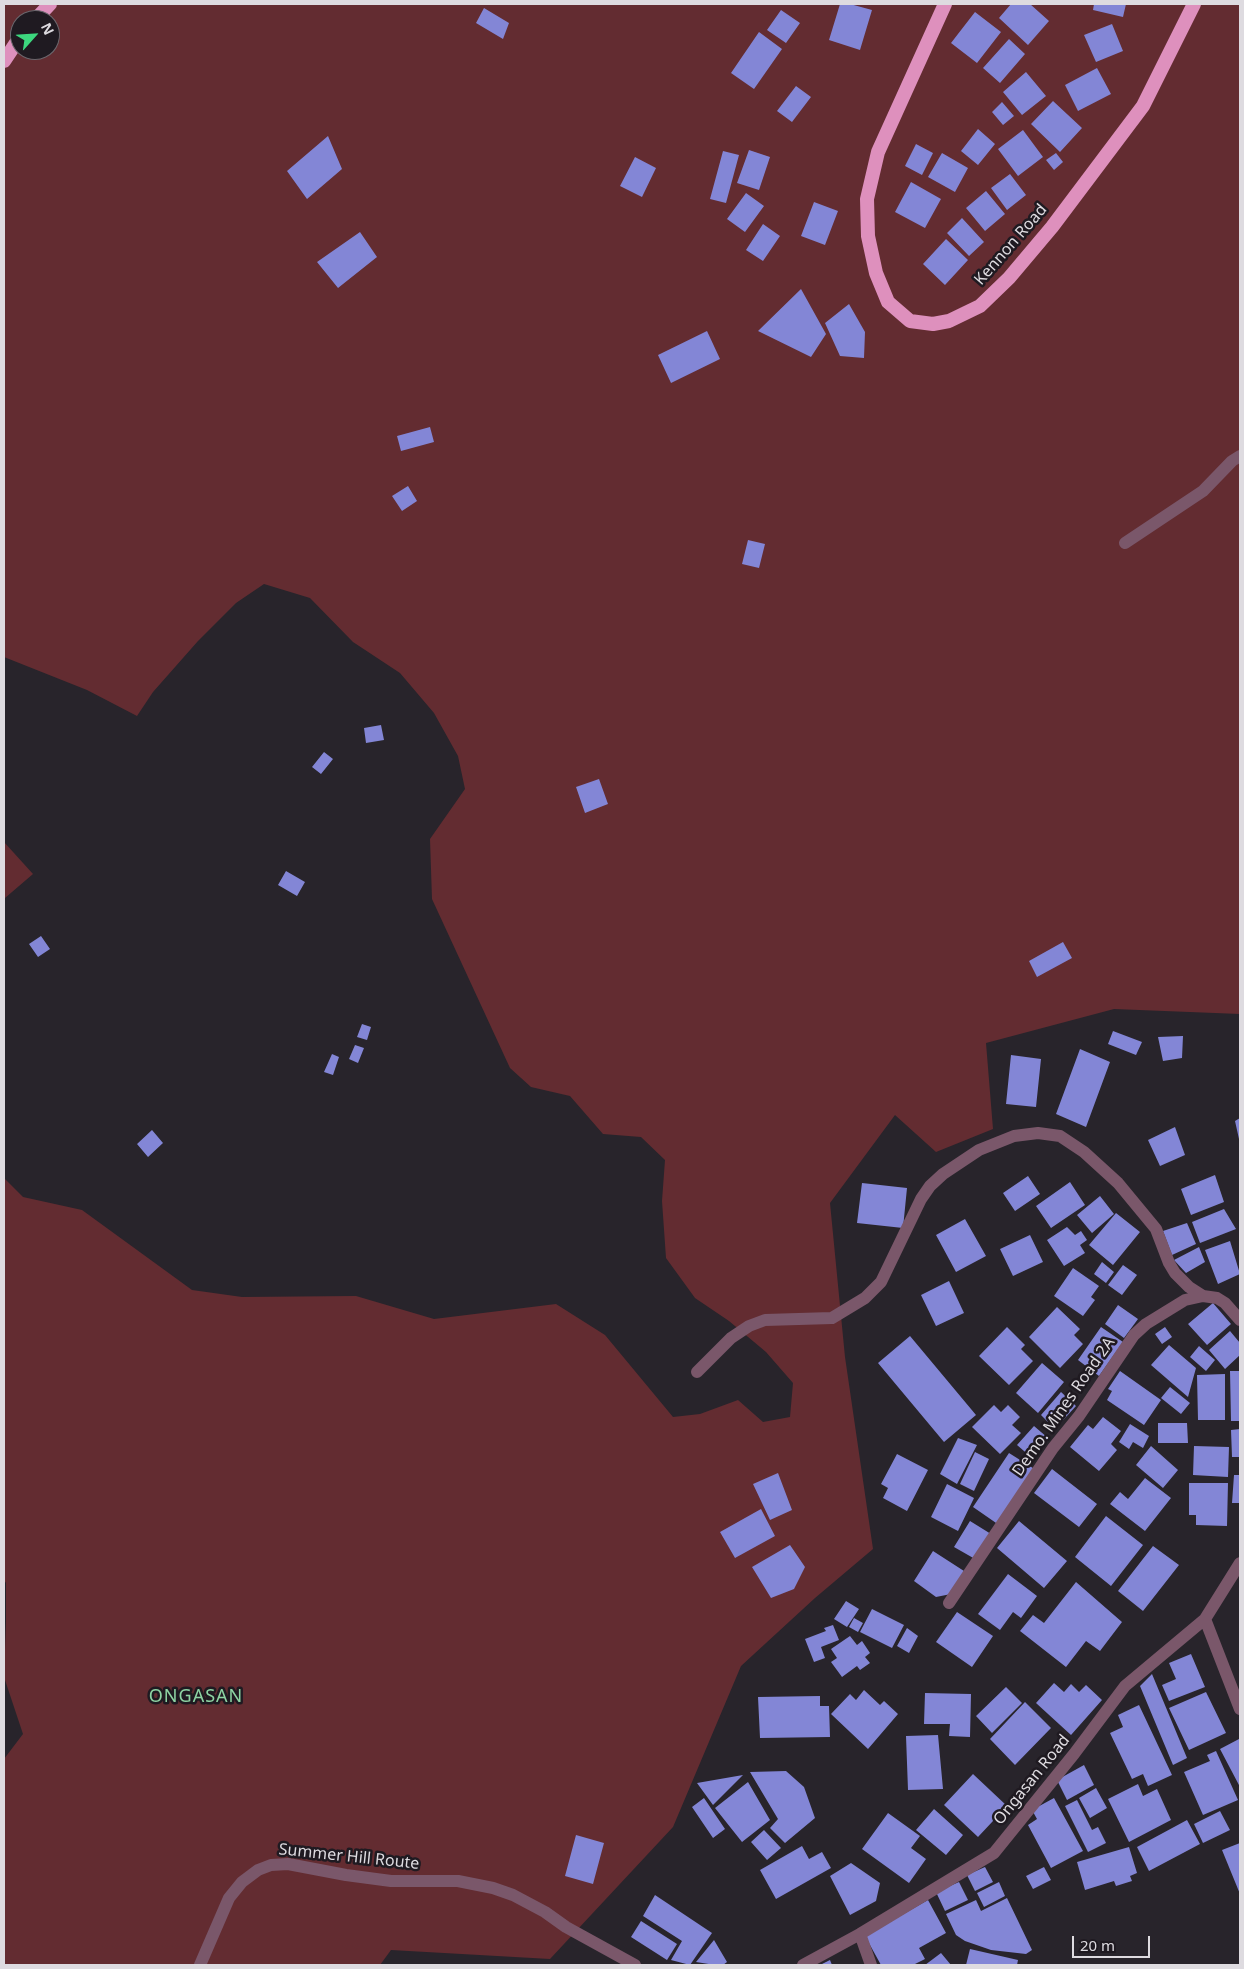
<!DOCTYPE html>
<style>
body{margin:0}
#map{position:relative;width:1244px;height:1969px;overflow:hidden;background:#28242b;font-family:"Noto Sans",sans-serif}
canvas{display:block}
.frame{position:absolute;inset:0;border:5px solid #dedbe0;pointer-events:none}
.north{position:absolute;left:10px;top:10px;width:50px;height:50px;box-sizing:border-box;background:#1f1a21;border:1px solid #6b676d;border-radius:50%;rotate:64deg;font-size:14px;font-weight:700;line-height:20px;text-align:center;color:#dedbe0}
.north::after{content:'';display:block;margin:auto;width:18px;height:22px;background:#3cd77e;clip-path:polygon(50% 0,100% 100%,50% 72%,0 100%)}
.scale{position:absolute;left:1072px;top:1936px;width:78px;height:22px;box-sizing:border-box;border:2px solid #dedbe0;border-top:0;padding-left:6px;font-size:15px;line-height:18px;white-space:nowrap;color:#dedbe0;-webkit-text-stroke:4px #1f1a21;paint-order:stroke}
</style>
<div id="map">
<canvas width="1244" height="1969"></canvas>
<div class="frame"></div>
<div class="north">N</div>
<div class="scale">20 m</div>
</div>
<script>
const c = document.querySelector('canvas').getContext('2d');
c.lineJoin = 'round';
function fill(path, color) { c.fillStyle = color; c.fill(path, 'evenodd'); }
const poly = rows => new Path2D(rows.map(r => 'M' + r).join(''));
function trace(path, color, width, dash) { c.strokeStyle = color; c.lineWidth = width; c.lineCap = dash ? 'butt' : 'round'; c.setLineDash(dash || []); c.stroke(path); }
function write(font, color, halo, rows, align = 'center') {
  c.font = font + ' "Noto Sans",sans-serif'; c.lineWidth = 5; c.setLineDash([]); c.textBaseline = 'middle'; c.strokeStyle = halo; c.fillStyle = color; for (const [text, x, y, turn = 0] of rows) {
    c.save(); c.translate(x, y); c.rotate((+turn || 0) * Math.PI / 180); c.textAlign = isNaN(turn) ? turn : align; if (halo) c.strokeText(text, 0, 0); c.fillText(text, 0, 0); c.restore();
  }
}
fill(poly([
 [4,4,1240,4,1240,1014,1114,1009,986,1043,993,1129,936,1152,895,1115,830,1203,845,1357,873,1549,815,1598,741,1666,673,1827,550,1959,391,1950,380,1965,4,1965,4,1759,23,1734,4,1677,6,1621,6,1583,4,1580,4,1178,23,1197,82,1210,192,1290,242,1297,356,1296,434,1319,556,1304,605,1335,673,1417,700,1414,738,1400,763,1422,790,1417,793,1383,766,1352,729,1321,695,1298,666,1258,662,1201,665,1160,641,1137,603,1134,570,1096,531,1087,510,1068,432,899,430,839,465,789,458,756,434,713,400,673,353,642,310,598,264,584,236,603,198,641,153,692,137,716,87,690,4,657],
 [20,20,50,20,50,50,20,50],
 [4,842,33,874,5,898,4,907]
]), '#632c31');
fill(poly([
 [840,4,850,4,872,10,860,50,829,40],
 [1011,4,1030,4,1049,21,1028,45,999,18],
 [1094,4,1126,4,1123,17,1093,10],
 [484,8,509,23,503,39,476,23],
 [781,10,800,23,786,43,767,30],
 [975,12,1001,32,977,63,951,43],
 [1112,24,1123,51,1096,62,1084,35],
 [759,32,782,49,754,89,731,73],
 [1009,39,1025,54,1000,83,983,68],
 [1097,68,1111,94,1078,111,1065,85],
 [1026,72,1046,96,1022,115,1003,92],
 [796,86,811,97,792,122,777,111],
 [1053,101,1082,128,1060,152,1031,124],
 [1002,102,1014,116,1003,125,992,112],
 [978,129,995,144,978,165,961,151],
 [1023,130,1043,157,1018,176,998,149],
 [328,136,342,169,307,199,287,171],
 [916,144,933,153,922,175,905,166],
 [749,150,770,157,759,190,737,183],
 [723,151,739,155,726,203,710,199],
 [942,153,968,168,955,192,928,177],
 [1056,153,1063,162,1054,170,1046,160],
 [635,157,656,168,642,197,620,186],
 [1010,174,1026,195,1007,210,991,188],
 [911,182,941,199,925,228,895,212],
 [986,191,1005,214,985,231,966,208],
 [746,193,764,206,745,232,727,219],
 [814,202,838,211,825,245,801,236],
 [962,218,984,242,969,256,947,233],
 [763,224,780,236,763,261,746,250],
 [360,232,377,257,338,288,317,262],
 [946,239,968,260,945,285,923,264],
 [801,289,826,334,811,357,758,331],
 [849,304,865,332,864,358,840,356,825,323],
 [707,331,720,359,671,383,658,355],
 [430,427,434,442,401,451,397,436],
 [408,486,417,501,402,511,392,496],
 [748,540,765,544,759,568,742,564],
 [381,725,384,740,366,743,364,728],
 [324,752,333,759,321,774,312,767],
 [599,779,608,804,585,813,576,787],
 [286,871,305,882,297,896,278,885],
 [41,936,50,949,38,957,29,944],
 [1063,942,1072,958,1037,977,1029,961],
 [362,1024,371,1027,367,1040,357,1037],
 [1113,1031,1142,1042,1136,1055,1108,1044],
 [1183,1036,1182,1058,1163,1061,1158,1037],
 [355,1045,364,1048,358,1063,349,1059],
 [1080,1049,1110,1062,1086,1127,1056,1114],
 [332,1054,339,1057,333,1075,324,1072],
 [1011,1055,1041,1059,1036,1107,1006,1104],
 [1240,1118,1240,1139,1239,1139,1235,1121],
 [1175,1127,1185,1155,1160,1166,1148,1140],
 [152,1130,163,1143,148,1157,137,1144],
 [1215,1175,1224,1202,1191,1215,1181,1189],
 [1028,1176,1040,1194,1015,1211,1003,1193],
 [1070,1182,1085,1205,1051,1228,1036,1206],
 [862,1183,907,1188,903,1228,857,1223],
 [1100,1196,1114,1214,1092,1233,1077,1215],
 [1224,1209,1236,1229,1200,1243,1192,1222],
 [1116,1213,1140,1232,1113,1265,1089,1245],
 [965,1219,986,1256,956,1272,936,1235],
 [1187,1223,1196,1244,1172,1255,1163,1231],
 [1067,1227,1075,1235,1081,1231,1087,1240,1080,1245,1085,1253,1064,1266,1047,1240],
 [1030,1235,1043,1262,1013,1276,1000,1249],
 [1230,1241,1240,1274,1218,1284,1205,1250],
 [1199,1247,1205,1262,1186,1273,1174,1260],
 [1102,1262,1114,1272,1106,1283,1094,1274],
 [1123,1265,1137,1275,1122,1295,1108,1285],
 [1073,1268,1099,1286,1091,1297,1095,1300,1083,1316,1054,1296],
 [949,1281,964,1313,936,1326,921,1295],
 [1213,1303,1231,1324,1207,1345,1188,1324],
 [1118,1305,1138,1319,1124,1338,1105,1324],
 [1057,1307,1080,1329,1074,1335,1083,1344,1060,1368,1029,1337],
 [1007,1327,1025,1345,1021,1349,1033,1361,1009,1385,979,1356],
 [1101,1327,1123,1342,1099,1376,1078,1360],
 [1165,1327,1172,1337,1162,1344,1155,1334],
 [1230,1331,1240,1343,1240,1355,1225,1369,1209,1350],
 [910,1336,976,1415,944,1442,878,1363],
 [1169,1345,1196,1368,1188,1397,1151,1365],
 [1199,1346,1215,1360,1206,1371,1190,1357],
 [1042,1363,1064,1382,1038,1413,1016,1393],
 [1120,1371,1161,1400,1144,1425,1107,1400,1112,1391,1108,1389],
 [1230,1371,1240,1371,1240,1421,1231,1421],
 [1225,1374,1225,1420,1198,1420,1197,1375],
 [1170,1387,1190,1403,1181,1414,1161,1398],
 [1061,1392,1076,1406,1055,1429,1041,1415],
 [994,1405,1001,1412,1008,1405,1020,1417,1012,1425,1021,1433,1000,1454,972,1427],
 [1103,1417,1121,1431,1111,1444,1117,1450,1099,1471,1070,1447,1088,1425,1093,1429],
 [1158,1423,1187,1423,1188,1443,1158,1443],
 [1130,1424,1149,1436,1143,1448,1133,1442,1129,1449,1119,1442],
 [1034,1426,1048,1438,1031,1457,1017,1445],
 [1240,1429,1240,1457,1232,1457,1231,1430],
 [958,1438,977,1445,957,1484,940,1474],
 [1151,1446,1178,1470,1163,1488,1136,1465],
 [1194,1446,1229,1447,1228,1477,1193,1475],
 [975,1452,989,1459,974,1491,960,1484],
 [1009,1453,1036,1470,999,1525,973,1507],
 [897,1454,928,1470,907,1511,883,1498,888,1488,881,1484],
 [1052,1469,1097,1504,1079,1527,1034,1493],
 [778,1473,792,1510,770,1520,753,1484],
 [1234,1475,1240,1475,1240,1503,1232,1503],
 [1145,1478,1171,1498,1145,1531,1110,1504,1120,1492,1128,1499],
 [1189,1483,1228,1483,1227,1526,1196,1525,1196,1515,1189,1515],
 [947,1484,974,1498,958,1531,931,1517],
 [761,1509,775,1536,735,1558,720,1532],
 [1106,1516,1143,1545,1111,1586,1075,1557],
 [970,1521,991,1534,975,1559,954,1547],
 [1019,1521,1067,1561,1044,1588,997,1548],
 [790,1545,805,1567,794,1589,771,1598,752,1567],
 [1153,1546,1179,1565,1143,1611,1118,1591],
 [933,1551,964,1571,951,1594,936,1597,914,1581],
 [1008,1574,1037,1596,1021,1618,1013,1612,1000,1630,978,1614],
 [1076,1582,1122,1622,1100,1651,1086,1641,1066,1667,1020,1631,1033,1615,1044,1623],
 [846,1601,859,1609,847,1627,834,1619],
 [872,1609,904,1625,892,1648,860,1632],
 [957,1612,993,1636,972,1667,936,1642],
 [854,1618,863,1623,858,1632,849,1627],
 [833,1625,839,1640,821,1647,825,1658,814,1662,805,1639,826,1631,824,1628],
 [907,1628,918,1636,909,1653,897,1646],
 [850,1636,857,1645,862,1641,870,1653,865,1657,870,1663,860,1670,857,1666,842,1677,831,1662,837,1658,831,1649],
 [1191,1654,1205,1687,1169,1701,1162,1685,1176,1679,1169,1663],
 [1152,1674,1187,1758,1173,1765,1140,1686],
 [1054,1683,1064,1692,1071,1684,1079,1692,1086,1685,1102,1700,1071,1735,1036,1703],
 [1006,1687,1022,1703,992,1733,976,1716],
 [864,1690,880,1705,884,1701,898,1714,868,1749,831,1714,850,1694,856,1700],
 [1206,1692,1226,1733,1189,1750,1169,1708],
 [925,1693,971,1694,970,1737,949,1736,950,1724,924,1724],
 [820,1696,820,1706,829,1706,830,1737,760,1738,758,1697],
 [1025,1702,1051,1728,1015,1765,990,1739],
 [1139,1705,1172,1775,1148,1786,1143,1774,1132,1779,1110,1733,1123,1727,1118,1715],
 [938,1735,943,1789,908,1790,906,1736],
 [1239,1739,1240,1742,1240,1787,1220,1749],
 [1216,1751,1238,1800,1203,1815,1184,1772,1210,1761,1207,1755],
 [1084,1765,1094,1785,1067,1800,1057,1780],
 [786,1771,804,1787,815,1818,785,1843,770,1828,778,1819,750,1772],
 [973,1774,1007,1806,978,1837,944,1805],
 [743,1775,713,1805,697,1783],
 [748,1782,770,1820,742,1842,715,1808],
 [1138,1784,1143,1796,1157,1789,1171,1820,1129,1842,1108,1799],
 [1096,1788,1107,1808,1090,1818,1079,1798],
 [704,1798,725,1829,713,1838,692,1807],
 [1054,1798,1083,1851,1051,1868,1028,1825,1037,1819,1032,1810],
 [1077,1800,1092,1830,1098,1827,1106,1843,1088,1852,1065,1806],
 [934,1809,963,1835,946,1855,916,1830],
 [1220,1811,1230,1830,1203,1843,1194,1824],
 [888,1813,920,1836,911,1848,926,1859,909,1883,862,1849],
 [1187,1820,1200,1844,1149,1871,1137,1847],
 [764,1830,781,1848,767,1860,751,1842],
 [576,1835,604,1843,593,1884,565,1876],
 [1240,1843,1240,1894,1222,1850],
 [802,1846,809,1859,822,1852,831,1868,776,1899,760,1870],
 [1129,1847,1137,1873,1130,1876,1132,1881,1116,1886,1114,1881,1085,1890,1077,1862],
 [851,1863,880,1883,876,1901,850,1915,830,1876],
 [985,1867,993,1882,975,1891,967,1875],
 [1044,1867,1051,1880,1033,1889,1026,1876],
 [959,1882,968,1900,945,1911,936,1892],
 [999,1882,1005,1896,984,1907,977,1893],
 [655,1895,712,1933,690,1965,671,1960,682,1941,643,1916],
 [1007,1898,1032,1950,1026,1954,991,1950,965,1941,956,1935,946,1914,976,1900,981,1911],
 [928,1900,946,1933,919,1948,925,1959,913,1965,881,1965,865,1936],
 [641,1921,677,1944,667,1960,631,1937],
 [714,1940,727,1962,723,1965,715,1965,696,1962],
 [970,1949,1018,1960,1017,1965,966,1965],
 [941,1953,951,1965,925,1965],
 [830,1960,832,1965,820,1965]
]), '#8386d6');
trace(poly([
 [1125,543,1203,491,1232,461,1240,456],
 [697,1372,731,1338,749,1326,765,1320,832,1318,865,1298,881,1282,921,1199,930,1186,943,1174,979,1150,1014,1136,1038,1133,1060,1136,1084,1152,1118,1183,1156,1229,1169,1263,1175,1273,1189,1287,1203,1296],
 [949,1603,1053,1448,1079,1416,1134,1335,1146,1324,1185,1300,1203,1296,1217,1298,1225,1303,1240,1320],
 [1205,1619,1240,1709],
 [860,1934,871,1965],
 [200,1965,229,1898,242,1882,258,1870,271,1865,288,1864,346,1875,391,1881,458,1881,493,1888,513,1895,545,1912,566,1927,635,1965],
 [803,1965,860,1934,994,1853,1074,1754,1125,1686,1205,1619,1240,1563]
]), '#7a576a', 12);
trace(poly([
 [945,4,878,152,867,199,868,236,876,273,888,302,910,321,933,324,949,321,980,306,1009,278,1052,227,1143,106,1194,4],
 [35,20,50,4],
 [4,61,20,37]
]), '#de90bd', 14);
write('16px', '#dedbe0', '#1f1a21', [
 ["Kennon Road",1011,245,-49],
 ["Demo. Mines Road 2A",1064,1407,-55],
 ["Ongasan Road",1032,1780,-51],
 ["Summer Hill Route",349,1857,6]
]);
c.letterSpacing = '1px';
write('18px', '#8ed4a3', '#1f1a21', [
 ["ONGASAN",196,1697]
]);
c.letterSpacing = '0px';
</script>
